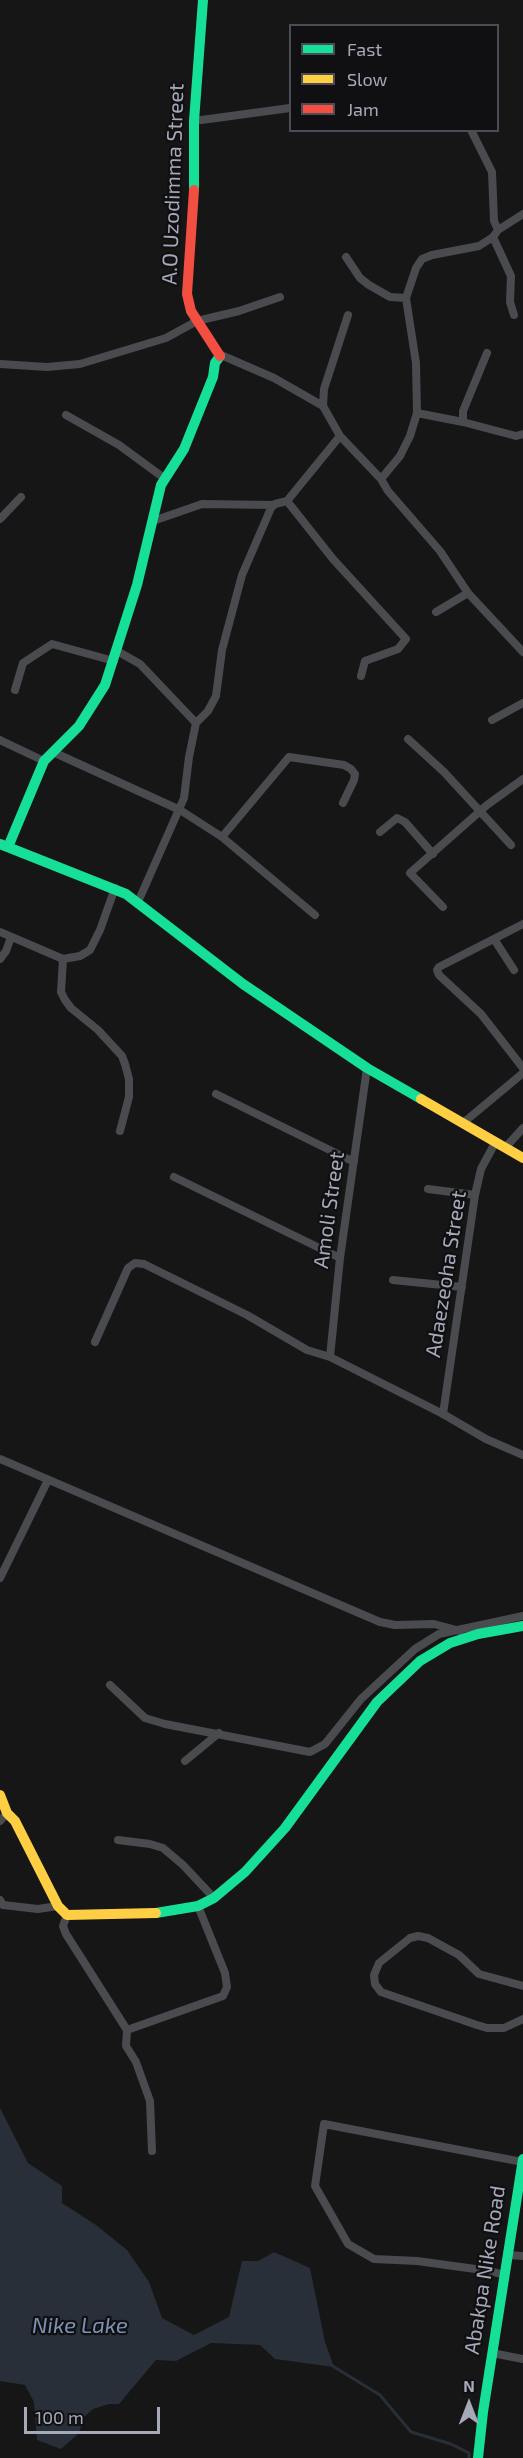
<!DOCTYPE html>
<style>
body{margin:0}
#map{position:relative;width:523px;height:2458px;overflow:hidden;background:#161616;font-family:"Exo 2",sans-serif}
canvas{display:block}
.legend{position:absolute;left:289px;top:24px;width:210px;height:108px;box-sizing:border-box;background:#101012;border:2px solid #4c4d54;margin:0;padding:8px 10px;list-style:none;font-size:18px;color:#a6a9b8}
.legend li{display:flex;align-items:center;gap:12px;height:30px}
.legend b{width:30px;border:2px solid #4c4d54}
.north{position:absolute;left:439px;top:2374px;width:60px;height:60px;-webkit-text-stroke:4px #101012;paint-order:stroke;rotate:0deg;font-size:16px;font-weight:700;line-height:24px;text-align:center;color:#a6a9b8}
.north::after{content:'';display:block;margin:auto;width:21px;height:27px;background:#a6a9b8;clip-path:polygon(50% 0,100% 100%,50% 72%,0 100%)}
.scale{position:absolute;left:24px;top:2407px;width:136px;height:27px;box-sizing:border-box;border:3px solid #a6a9b8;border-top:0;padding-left:8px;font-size:18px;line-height:21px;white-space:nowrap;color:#a6a9b8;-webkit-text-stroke:4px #101012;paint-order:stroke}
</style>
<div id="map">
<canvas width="523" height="2458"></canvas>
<ul class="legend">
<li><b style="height:8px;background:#16e098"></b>Fast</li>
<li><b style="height:8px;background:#ffcf43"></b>Slow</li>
<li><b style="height:8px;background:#f24e42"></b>Jam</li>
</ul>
<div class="north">N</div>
<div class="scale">100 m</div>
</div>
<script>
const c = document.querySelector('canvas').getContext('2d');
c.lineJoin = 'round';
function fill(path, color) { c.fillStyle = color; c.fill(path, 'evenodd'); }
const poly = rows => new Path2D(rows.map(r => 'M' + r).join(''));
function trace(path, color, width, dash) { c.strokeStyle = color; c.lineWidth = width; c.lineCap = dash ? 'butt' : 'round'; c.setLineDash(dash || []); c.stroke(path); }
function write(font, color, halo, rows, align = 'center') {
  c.font = font + ' "Exo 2",sans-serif'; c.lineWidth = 4.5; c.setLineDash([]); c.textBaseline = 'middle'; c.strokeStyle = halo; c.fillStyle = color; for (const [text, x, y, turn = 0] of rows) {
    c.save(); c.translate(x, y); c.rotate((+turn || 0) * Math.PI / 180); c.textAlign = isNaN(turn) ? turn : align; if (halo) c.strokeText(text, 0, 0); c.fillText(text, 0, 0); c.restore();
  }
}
fill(poly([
 [0,2108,28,2163,62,2186,62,2203,96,2225,127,2250,149,2282,162,2318,194,2335,229,2317,242,2261,258,2261,274,2252,310,2268,325,2342,334,2367,275,2359,260,2345,211,2343,176,2361,156,2360,119,2404,109,2404,93,2409,84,2417,79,2433,61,2449,37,2440,34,2402,25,2385,0,2381]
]), '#282f38');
trace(poly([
 [331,2365,380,2395,411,2432,451,2444,469,2453,469,2458]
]), '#282f38', 3);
trace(poly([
 [194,121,290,108],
 [471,130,492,172,494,221,498,230],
 [493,237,511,276,510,302,514,315],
 [346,257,360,278,369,285,390,297,406,298],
 [221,355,274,378,323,406,340,436,381,479,388,491,440,551,468,593,523,652],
 [0,364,47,367,80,364,166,338,197,321,239,311,280,297],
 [323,406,324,389,348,315],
 [417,413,463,422,463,411,487,353],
 [66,415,119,445,164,478],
 [463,422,516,436,523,434],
 [381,479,400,456,410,436,417,413,416,363,406,298,416,268,422,259,432,255,479,246,493,237,498,230,523,214],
 [287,501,333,559,406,639,398,649,365,661,361,676],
 [0,519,21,497],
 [153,521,202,504,274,505],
 [436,612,468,593],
 [117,651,140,664,196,723,189,757,184,798,138,902],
 [15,690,23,663,52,644,114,661],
 [492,720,523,703],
 [196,723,208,711,216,696,222,650,242,575,271,508,275,504,287,501,340,436],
 [408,739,444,772,511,845],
 [0,740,44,761],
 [55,753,180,810,222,837,315,915],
 [380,832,397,818,405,822,433,854],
 [222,837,289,757,344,765,351,769,355,774,354,780,343,803],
 [443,907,410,873,487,805,523,779],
 [523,924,439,967,437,970,439,975,481,1014,523,1068],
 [0,932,63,959,80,956,90,950,100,930,115,888],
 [494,939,514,970],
 [0,959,6,951,11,937],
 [63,959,61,992,65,1000,71,1008,98,1030,122,1056,125,1064,129,1079,129,1097,120,1131],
 [216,1094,354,1162],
 [463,1123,523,1073],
 [505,1148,523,1128],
 [174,1177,340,1258],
 [428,1189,475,1195],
 [393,1280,462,1287],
 [95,1342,128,1268,135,1263,144,1264,247,1315,307,1350,330,1357,443,1414,486,1439,523,1455],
 [330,1357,340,1258,367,1068],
 [443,1414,475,1195,481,1169,495,1143],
 [0,1459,380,1622,395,1625,434,1624,460,1631],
 [0,1578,48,1480],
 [110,1685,145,1718,165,1724,310,1752,325,1744,361,1699,415,1649,439,1634,523,1616],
 [185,1761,219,1733],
 [0,1821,7,1813],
 [118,1840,150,1844,163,1848,183,1865,214,1898],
 [0,1900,3,1905,38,1909,58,1906],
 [67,1915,63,1926,66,1934,127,2030,126,2046,136,2062,150,2101,152,2151],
 [523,1986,479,1974,459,1955,428,1938,418,1936,410,1938,379,1963,374,1975,375,1984,381,1992,477,2025,487,2028,504,2028,523,2019],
 [127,2030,223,1996,227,1987,225,1973,198,1906],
 [508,2255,523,2256],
 [504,2275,490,2271,417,2261,374,2259,348,2244,315,2186,324,2124,523,2162],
 [492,2353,523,2359]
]), '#494b4f', 8);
trace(poly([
 [194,190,194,121,203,0],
 [0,844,126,894,243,984,367,1068,421,1099],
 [8,847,44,761,79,726,105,685,137,585,161,485,184,449,213,377,215,363,220,356],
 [156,1913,198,1906,214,1898,245,1872,285,1828,377,1702,420,1661,450,1643,478,1634,523,1626],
 [478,2458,483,2412,523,2159]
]), '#16e098', 10);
trace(poly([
 [421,1099,523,1158],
 [0,1795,7,1813,15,1821,58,1906,67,1915,156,1913]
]), '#ffcf43', 10);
trace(poly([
 [194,190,187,294,191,311,220,356]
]), '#f24e42', 10);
write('21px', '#a6a9b8', '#101012', [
 ["A.O Uzodimma Street",173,184,-88],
 ["Amoli Street",329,1210,-82],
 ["Adaezeoha Street",446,1274,-81],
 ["Abakpa Nike Road",485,2270,-81]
]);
write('italic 22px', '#7a92b5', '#101012', [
 ["Nike Lake",80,2326]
]);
</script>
